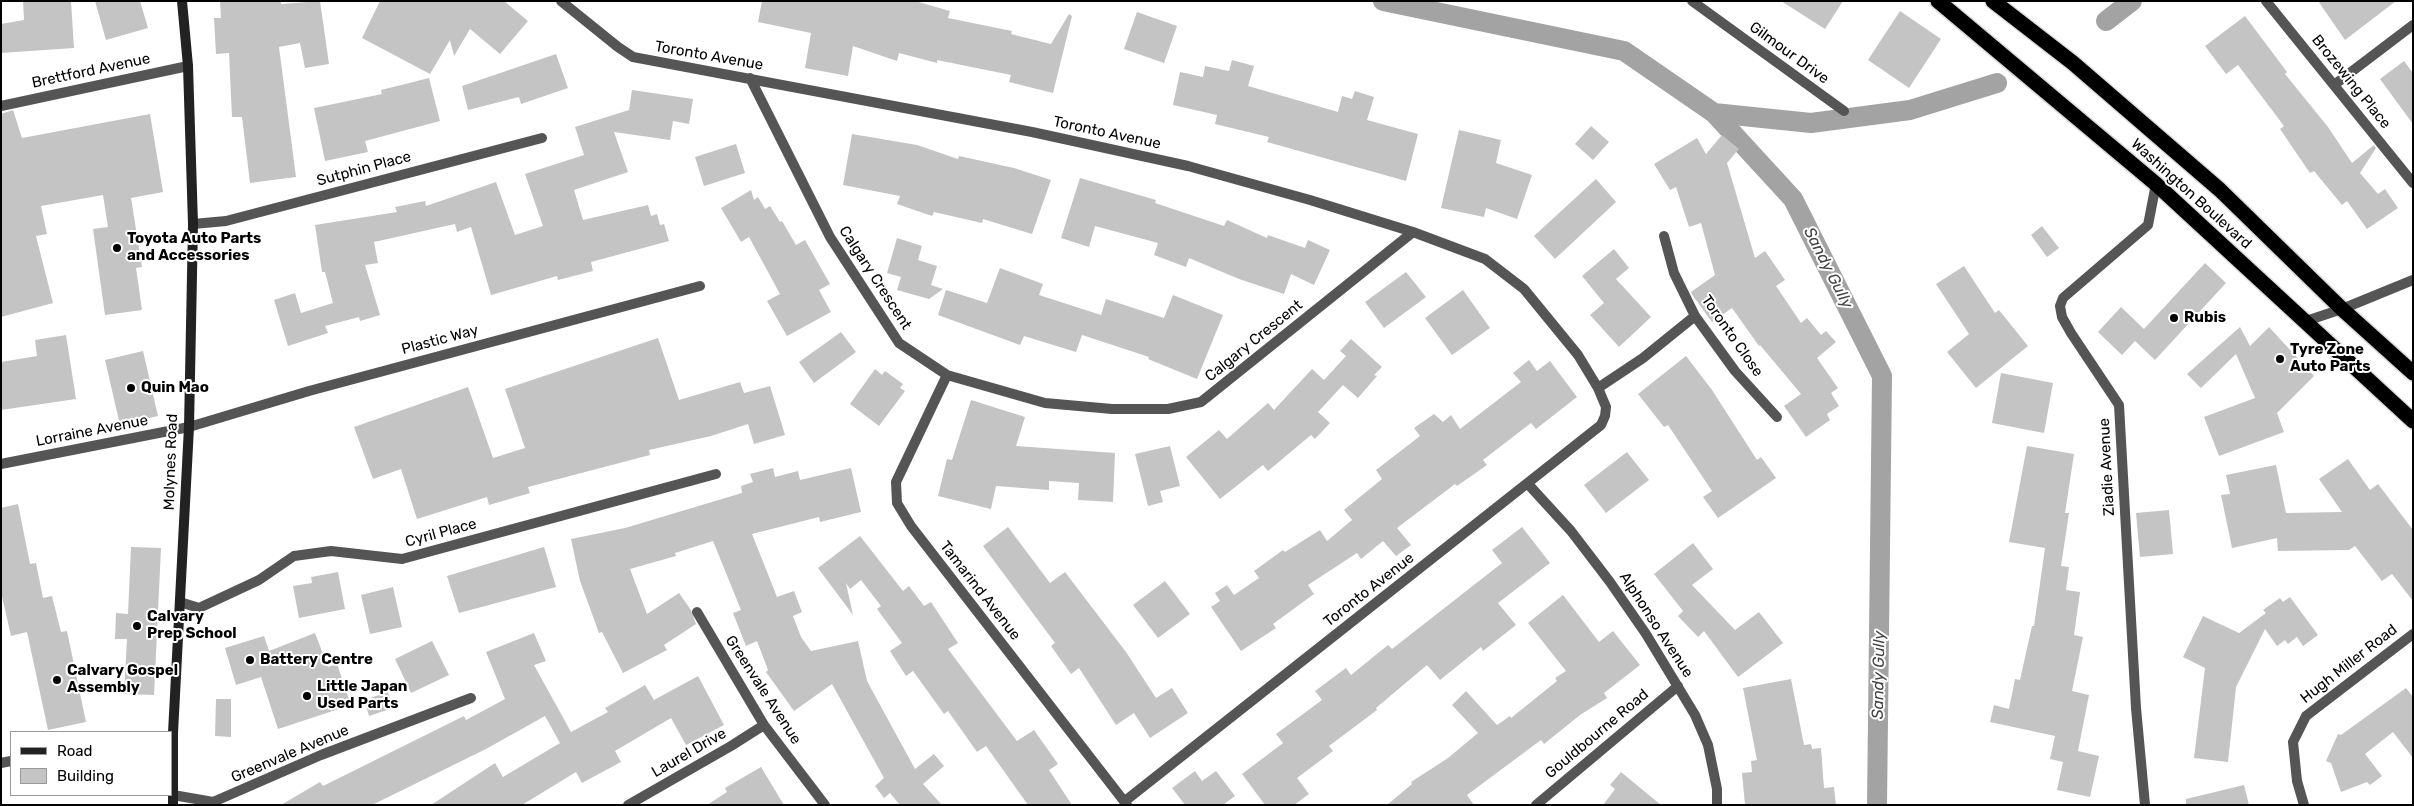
<!DOCTYPE html>
<style>
body{margin:0}
#map{position:relative;width:2414px;height:806px;overflow:hidden;background:#fff;font-family:Rubik,sans-serif}
canvas{display:block}
.frame{position:absolute;inset:0;border:2px solid #000;pointer-events:none}
.legend{position:absolute;left:10px;top:731px;width:162px;height:65px;box-sizing:border-box;background:#fff;border:1px solid #999;margin:0;padding:6px 9px;list-style:none;font-size:15px;color:#000}
.legend li{display:flex;align-items:center;gap:10px;height:25px}
.legend b{width:25px;border:1px solid #999}
</style>
<div id="map">
<canvas width="2414" height="806"></canvas>
<div class="frame"></div>
<ul class="legend">
<li><b style="height:6px;background:#222"></b>Road</li>
<li><b style="height:14px;background:#c4c4c4"></b>Building</li>
</ul>
</div>
<script>
const c = document.querySelector('canvas').getContext('2d');
c.lineJoin = 'round';
const poly = rows => new Path2D(rows.map(r => 'M' + r).join(''));
function trace(path, color, width, dash) { c.strokeStyle = color; c.lineWidth = width; c.lineCap = dash ? 'butt' : 'round'; c.setLineDash(dash || []); c.stroke(path); }
function fill(path, color) { c.fillStyle = color; c.fill(path, 'evenodd'); }
function write(font, color, halo, rows, align = 'center') {
  c.font = font + ' Rubik,sans-serif'; c.lineWidth = 4; c.setLineDash([]); c.textBaseline = 'middle'; c.strokeStyle = halo; c.fillStyle = color; for (const [text, x, y, turn = 0] of rows) {
    c.save(); c.translate(x, y); c.rotate((+turn || 0) * Math.PI / 180); c.textAlign = isNaN(turn) ? turn : align; if (halo) c.strokeText(text, 0, 0); c.fillText(text, 0, 0); c.restore();
  }
}
trace(poly([
 [1383,1,1624,51,1714,113,1793,199,1882,376,1877,805],
 [2106,21,2132,1],
 [1714,113,1811,123,1910,110,1997,83]
]), '#a3a3a3', 20);
fill(poly([
 [23,1,71,1,74,48,1,53,1,24,24,20],
 [95,1,140,1,148,28,106,40],
 [220,1,281,1,281,4,320,1,329,64,305,68,300,43,279,47,296,177,250,183,242,117,232,117,229,53,216,54,214,18,221,18],
 [380,1,504,1,528,21,500,54,470,29,454,56,450,40,430,74,362,38],
 [762,1,915,1,950,11,948,18,1012,31,1011,34,1051,44,1069,14,1072,16,1053,93,1009,82,1011,75,937,60,937,63,899,53,897,61,853,46,848,76,805,68,811,33,758,22],
 [1781,1,1843,1,1825,29],
 [2318,1,2396,1,2345,40],
 [1900,11,1941,39,1909,88,1868,60],
 [1137,12,1177,26,1164,63,1124,49],
 [2245,16,2287,72,2285,74,2328,127,2352,163,2374,145,2376,148,2360,173,2378,194,2385,189,2398,208,2367,229,2347,201,2342,205,2314,171,2310,173,2280,129,2284,126,2238,65,2226,74,2205,46],
 [556,54,568,88,521,104,519,97,468,110,462,86],
 [1232,60,1254,66,1248,86,1338,112,1342,96,1352,99,1355,91,1374,97,1367,120,1418,134,1406,181,1267,142,1269,137,1215,124,1217,115,1173,105,1180,72,1203,77,1205,66,1229,71],
 [2404,61,2413,73,2413,124,2380,79],
 [429,78,440,121,365,141,368,152,325,161,314,108,382,94,381,90],
 [632,90,693,99,689,124,673,121,670,140,614,132,628,172,574,190,583,220,648,205,651,216,657,214,660,225,664,224,669,241,591,262,593,271,558,280,557,276,491,295,471,227,457,232,455,224,374,242,378,263,365,265,380,315,360,321,359,317,325,326,328,333,288,346,274,300,295,293,301,313,333,303,325,272,322,272,315,225,397,212,395,207,425,201,426,206,496,182,515,235,543,226,525,174,584,155,575,127,629,110],
 [13,110,22,138,150,114,163,192,131,198,142,267,136,268,142,310,105,315,93,229,108,227,103,195,41,206,47,234,36,236,53,303,1,317,1,114],
 [1591,126,1609,142,1593,160,1575,144],
 [1459,130,1501,140,1496,163,1532,175,1517,219,1486,208,1484,217,1441,208],
 [852,134,917,145,958,159,959,156,1014,168,1051,180,1032,234,983,219,982,223,934,212,932,216,897,204,900,196,843,185],
 [1722,135,1739,149,1727,163,1755,258,1765,251,1785,280,1776,286,1801,323,1807,318,1821,335,1826,331,1836,342,1817,358,1838,388,1831,393,1839,406,1827,414,1830,420,1806,437,1784,406,1801,394,1760,345,1759,346,1732,308,1712,322,1693,296,1691,292,1715,275,1701,223,1689,227,1676,187,1670,190,1654,164,1697,138,1706,154],
 [736,144,745,173,704,186,695,157],
 [1080,178,1156,200,1155,203,1224,226,1227,220,1267,238,1268,235,1305,248,1308,240,1330,250,1314,285,1291,274,1284,294,1239,279,1189,258,1186,267,1154,255,1158,243,1095,226,1089,247,1061,238],
 [1596,179,1616,202,1555,259,1534,236],
 [751,190,754,200,758,197,765,209,770,206,780,222,782,221,796,245,805,240,830,284,819,290,831,312,787,336,767,301,780,294,749,237,741,242,721,208],
 [2042,226,2059,248,2047,257,2031,235],
 [897,238,922,246,918,260,937,266,931,285,943,289,929,299,897,290,901,277,887,273],
 [1614,249,1629,268,1616,279,1651,317,1619,347,1590,315,1604,303,1582,276],
 [2205,263,2226,283,2155,360,2135,341,2122,355,2098,332,2121,307,2144,329],
 [1964,266,1995,313,1999,310,2028,346,1976,388,1947,352,1969,334,1936,284],
 [1000,268,1043,284,1039,295,1101,315,1106,299,1164,318,1173,295,1223,315,1197,379,1148,359,1149,357,1082,335,1076,352,1024,336,1020,345,938,315,946,290,987,303],
 [1406,272,1426,297,1384,328,1365,302],
 [1463,290,1490,328,1452,355,1425,318],
 [2240,327,2250,346,2269,327,2314,376,2277,413,2284,432,2219,456,2204,417,2255,398,2236,354,2201,388,2187,374],
 [841,332,856,352,814,383,799,362],
 [66,335,76,399,1,410,1,362,37,356,35,340],
 [658,338,679,400,740,382,744,393,770,386,785,435,754,444,748,424,711,436,649,450,650,455,528,487,530,493,489,505,487,497,417,519,401,469,373,479,354,427,468,387,493,458,525,448,505,389],
 [1351,339,1382,367,1374,375,1377,376,1358,398,1343,385,1318,412,1330,423,1315,439,1311,435,1268,471,1263,465,1220,499,1186,457,1219,430,1227,439,1268,403,1274,410,1312,369,1324,380,1346,356,1340,351],
 [143,351,158,416,120,425,105,360],
 [1686,356,1712,390,1757,460,1761,457,1776,478,1718,518,1703,497,1712,491,1668,425,1664,427,1638,394],
 [1529,360,1537,371,1550,361,1577,397,1536,429,1531,423,1483,460,1487,465,1457,486,1455,484,1397,528,1411,545,1396,556,1383,541,1361,559,1357,553,1308,585,1314,594,1273,624,1276,628,1241,651,1211,607,1220,601,1215,593,1227,585,1234,595,1259,578,1254,571,1283,550,1285,552,1320,530,1327,541,1352,520,1344,510,1382,479,1376,470,1420,436,1414,428,1434,414,1443,422,1451,415,1460,429,1521,382,1513,373],
 [875,369,882,375,885,371,903,384,900,388,905,391,879,426,850,404],
 [2001,373,2053,383,2044,433,1992,423],
 [971,400,1025,417,1016,446,1115,453,1113,502,1078,500,1079,483,1049,481,1049,490,996,486,991,509,938,496,947,459,952,460],
 [1170,446,1180,486,1160,491,1163,502,1148,506,1135,454],
 [2027,446,2074,454,2065,513,2069,513,2061,566,2069,567,2066,590,2080,592,2074,635,2083,637,2072,691,2089,695,2078,751,2099,756,2090,797,2057,790,2063,762,2050,759,2055,736,1990,722,1994,705,2009,709,2015,679,2020,680,2032,626,2034,626,2045,548,2009,542],
 [1627,452,1649,480,1606,513,1584,485],
 [2348,459,2370,490,2378,484,2413,530,2413,601,2392,574,2382,581,2355,546,2349,550,2278,551,2277,538,2232,548,2221,495,2230,494,2226,475,2276,465,2286,513,2342,512,2319,479],
 [773,468,775,477,798,471,800,480,851,468,861,512,820,522,819,517,752,534,777,597,794,591,802,612,793,616,801,637,811,651,858,641,867,681,915,769,934,754,944,766,923,784,942,805,900,805,890,793,884,798,875,786,884,778,832,684,794,711,766,672,768,670,757,641,746,646,733,613,741,610,713,541,675,553,676,556,630,569,647,614,679,593,691,610,696,624,664,645,667,650,623,673,602,632,599,633,580,581,571,539,625,528,742,493,741,486,753,482,750,474],
 [18,504,30,564,36,563,43,598,52,596,61,632,67,631,86,722,48,730,27,632,11,636,1,592,1,508],
 [2169,510,2173,554,2140,557,2136,513],
 [1008,527,1050,583,1065,572,1126,652,1156,698,1172,688,1188,713,1150,738,1134,713,1116,725,1079,668,1071,674,1051,646,1055,643,983,546],
 [1522,527,1550,563,1498,603,1516,625,1483,651,1481,647,1440,680,1427,665,1376,708,1377,710,1329,746,1333,751,1297,778,1309,794,1294,805,1265,805,1242,774,1283,743,1276,734,1322,700,1315,691,1346,668,1351,675,1388,645,1392,649,1502,563,1492,550],
 [860,536,903,591,909,586,924,606,931,602,958,643,948,649,1017,741,1034,730,1058,764,1049,770,1072,805,1028,805,986,746,977,752,948,711,944,714,913,671,906,676,890,651,902,643,877,609,881,606,861,580,850,589,846,583,853,615,818,568],
 [1693,543,1713,569,1692,585,1735,630,1759,612,1783,643,1738,677,1704,631,1698,637,1678,616,1683,611,1654,574],
 [131,547,161,548,154,695,124,694,127,639,115,639,116,613,128,614],
 [544,547,556,587,459,613,447,576],
 [338,572,345,609,299,618,293,586,312,583,311,577],
 [1165,581,1190,614,1158,638,1133,605],
 [393,587,402,627,370,634,361,595],
 [1563,595,1599,642,1613,631,1640,665,1604,693,1607,698,1580,715,1544,744,1541,740,1467,795,1474,805,1387,805,1412,784,1411,782,1448,758,1478,733,1452,705,1466,691,1497,725,1510,716,1511,718,1557,681,1555,678,1566,671,1528,623],
 [2290,597,2318,635,2303,646,2297,637,2288,644,2285,640,2277,646,2265,629,2236,687,2228,762,2194,758,2205,668,2183,657,2203,616,2239,633,2266,613,2263,610,2280,598,2283,602],
 [315,633,328,667,337,664,351,705,278,729,261,677,236,685,225,648,264,636,269,651],
 [534,633,546,661,534,665,571,732,608,712,605,708,645,685,654,700,698,676,724,725,686,745,671,718,615,751,621,762,582,783,576,772,522,805,431,805,495,763,503,777,560,743,545,716,486,749,372,805,281,805,320,782,323,786,464,716,466,720,505,699,486,652],
 [432,641,449,675,411,693,395,659],
 [1791,679,1804,745,1811,744,1812,749,1821,748,1824,788,1834,787,1836,805,1745,805,1742,773,1752,772,1751,761,1757,760,1743,688],
 [2406,688,2413,697,2413,758,2393,732,2365,754,2382,776,2370,785,2367,782,2341,792,2331,763,2326,761,2338,734,2341,735],
 [388,692,393,708,369,716,364,700],
 [216,699,231,699,231,737,215,736],
 [761,767,784,805,707,805,727,792,725,788],
 [1195,771,1202,781,1216,771,1235,796,1223,805,1185,805,1172,788],
 [1621,772,1661,805,1603,805,1615,789,1610,785],
 [2244,785,2249,805,2186,805,2186,799]
]), '#c4c4c4');
const highway = poly([
 [1938,1,2156,184,2413,421],
 [1993,1,2073,63,2220,190,2342,309,2413,373]
]);
trace(highway, '#dbdbdb', 18);
trace(poly([
 [561,1,618,47,633,57,1032,132,1188,166,1310,200,1413,232,1485,259,1524,289,1578,355,1598,388,1606,407,1605,416,1601,425,1125,801],
 [1692,1,1844,111],
 [2266,1,2413,183],
 [750,78,830,237,899,343,947,375,1045,403,1112,409,1168,409,1201,402,1413,232],
 [2334,85,2413,25],
 [1,106,188,66],
 [193,224,226,221,542,138],
 [1664,236,1674,273,1695,316,1735,371,1777,417],
 [2303,322,2342,309,2413,280],
 [947,375,896,482,897,503,911,526,1127,805],
 [1598,388,1643,358,1695,316],
 [1,464,189,427,309,391,700,286],
 [1528,484,1571,531,1610,582,1646,634,1695,715,1708,745,1717,789,1717,805],
 [180,602,199,608,259,580,294,556,331,551,402,559,716,474],
 [697,612,764,725,825,805],
 [1,763,11,761],
 [173,795,213,802,321,755,471,698],
 [628,805,731,746,764,725],
 [1536,805,1678,686],
 [2145,805,2136,708,2119,405,2071,333,2062,317,2060,306,2063,298,2148,225,2156,184],
 [2304,805,2297,781,2293,742,2306,716,2413,634]
]), '#555', 10);
trace(poly([
 [173,805,173,733,189,427,193,224,188,66,182,1]
]), '#222', 10);
trace(highway, '#000', 15);
for (const [x, y, r, color] of [
 [117,248,5,"#000"],
 [2174,318,5,"#000"],
 [2280,359,5,"#000"],
 [131,388,5,"#000"],
 [137,626,5,"#000"],
 [250,660,5,"#000"],
 [57,680,5,"#000"],
 [307,696,5,"#000"]
]) { const dot = new Path2D(); dot.arc(x, y, r, 0, 2 * Math.PI); c.fillStyle = color; c.fill(dot); trace(dot, '#fff', 2); }
write('15px', '#000', '#fff', [
 ["Gilmour Drive",1789,53,36],
 ["Toronto Avenue",709,56,10],
 ["Brettford Avenue",91,71,-12],
 ["Brozewing Place",2351,82,51],
 ["Toronto Avenue",1107,133,12],
 ["Sutphin Place",364,169,-15],
 ["Washington Boulevard",2191,194,42],
 ["Calgary Crescent",875,278,57],
 ["Toronto Close",1732,336,55],
 ["Plastic Way",440,340,-15],
 ["Calgary Crescent",1254,341,-39],
 ["Lorraine Avenue",92,431,-11],
 ["Molynes Road",171,462,-88],
 ["Ziadie Avenue",2107,467,-93],
 ["Cyril Place",441,533,-15],
 ["Toronto Avenue",1369,590,-38],
 ["Tamarind Avenue",980,591,52],
 ["Alphonso Avenue",1656,625,57],
 ["Hugh Miller Road",2349,664,-38],
 ["Greenvale Avenue",763,690,57],
 ["Gouldbourne Road",1597,734,-40],
 ["Laurel Drive",689,753,-30],
 ["Greenvale Avenue",290,754,-23]
]);
write('bold 15px', '#000', '#fff', [
 ["Toyota Auto Parts",127,239],
 ["and Accessories",127,256],
 ["Rubis",2184,318],
 ["Tyre Zone",2290,350],
 ["Auto Parts",2290,367],
 ["Quin Mao",141,388],
 ["Calvary",147,617],
 ["Prep School",147,634],
 ["Battery Centre",260,660],
 ["Calvary Gospel",67,671],
 ["Assembly",67,688],
 ["Little Japan",317,687],
 ["Used Parts",317,704]
], 'left');
write('italic 16px', '#444', '#fff', [
 ["Sandy Gully",1828,268,63],
 ["Sandy Gully",1879,675,-89]
]);
</script>
